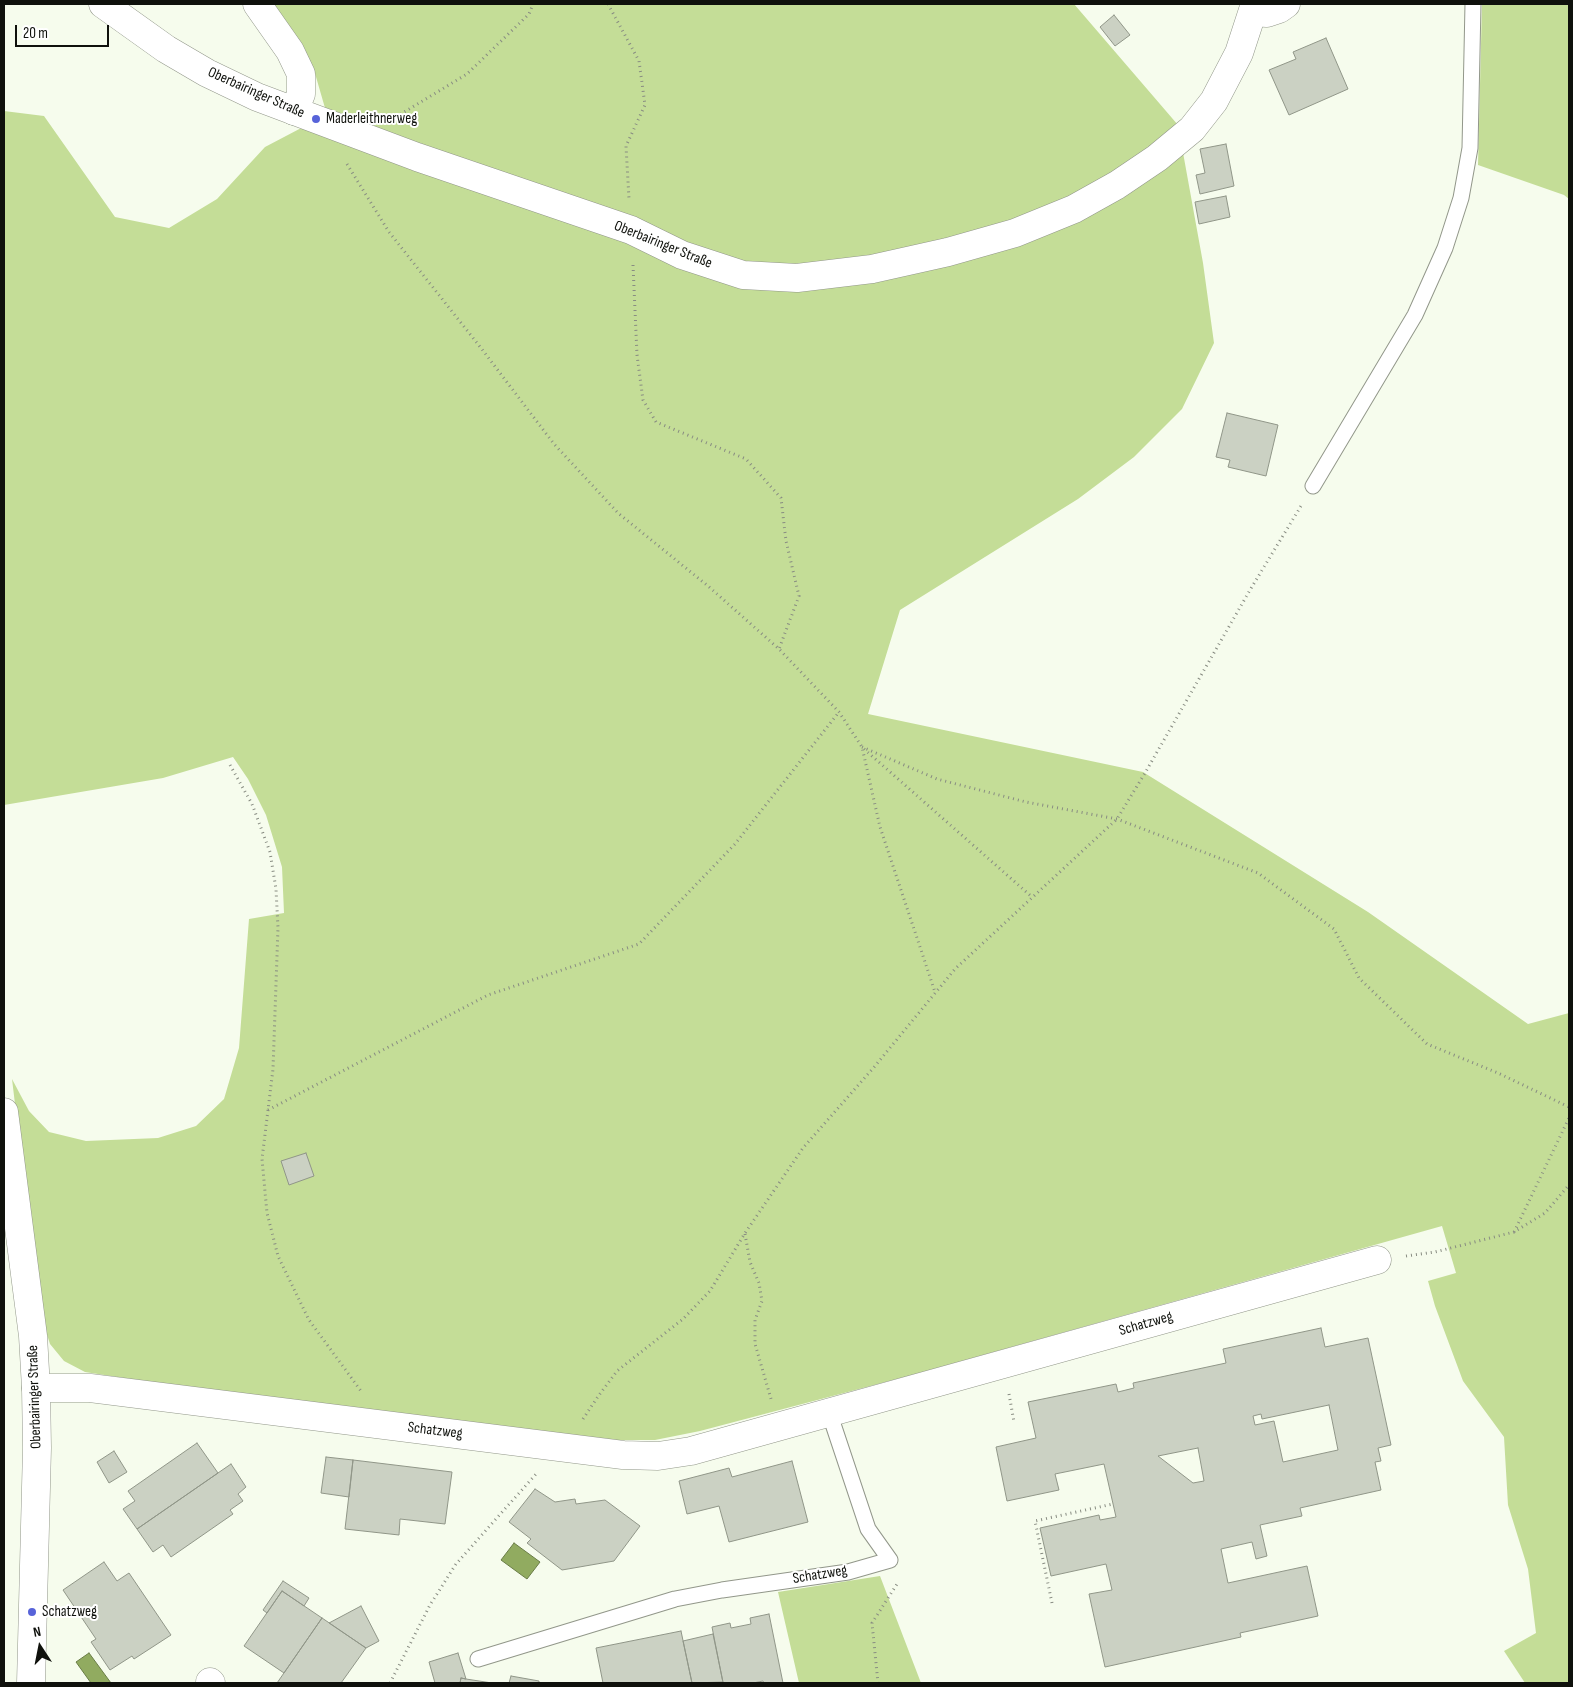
<!DOCTYPE html>
<meta charset="utf-8">
<style>
body{margin:0}
#map{position:relative;width:1573px;height:1687px;overflow:hidden;background:#f6fced;font-family:"Sofia Sans Condensed",sans-serif}
canvas{display:block}
.frame{position:absolute;inset:0;border:5px solid #0f110c;pointer-events:none}
.north{position:absolute;left:15px;top:1622px;width:50px;height:50px;-webkit-text-stroke:4px #fff;paint-order:stroke;rotate:349deg;font-size:14px;font-weight:700;line-height:20px;text-align:center;color:#0f110c}
.north::after{content:'';display:block;margin:auto;width:18px;height:22px;background:#0f110c;clip-path:polygon(50% 0,100% 100%,50% 72%,0 100%)}
.scale{position:absolute;left:15px;top:25px;width:94px;height:22px;box-sizing:border-box;border:2px solid #0f110c;border-top:0;padding-left:6px;font-size:15px;line-height:18px;white-space:nowrap;color:#0f110c;-webkit-text-stroke:4px #fff;paint-order:stroke}
</style>
<div id="map">
<canvas width="1573" height="1687"></canvas>
<div class="frame"></div>
<div class="north">N</div>
<div class="scale">20 m</div>
</div>
<script>
const c = document.querySelector('canvas').getContext('2d');
c.lineJoin = 'round';
function fill(path, color) { c.fillStyle = color; c.fill(path, 'evenodd'); }
const poly = rows => new Path2D(rows.map(r => 'M' + r).join(''));
function trace(path, color, width, dash) { c.strokeStyle = color; c.lineWidth = width; c.lineCap = dash ? 'butt' : 'round'; c.setLineDash(dash || []); c.stroke(path); }
function write(font, color, halo, rows, align = 'center') {
  c.font = font + ' "Sofia Sans Condensed",sans-serif'; c.lineWidth = 4; c.setLineDash([]); c.textBaseline = 'middle'; c.strokeStyle = halo; c.fillStyle = color; for (const [text, x, y, turn = 0] of rows) {
    c.save(); c.translate(x, y); c.rotate((+turn || 0) * Math.PI / 180); c.textAlign = isNaN(turn) ? turn : align; if (halo) c.strokeText(text, 0, 0); c.fillText(text, 0, 0); c.restore();
  }
}
fill(poly([
 [267,4,1074,4,1178,125,1203,263,1214,343,1182,409,1134,457,1078,499,900,610,868,714,1143,772,1368,912,1528,1024,1569,1013,1569,1683,1525,1683,1504,1651,1536,1633,1528,1569,1508,1505,1504,1437,1463,1381,1435,1306,1428,1281,1456,1273,1442,1226,912,1375,700,1431,655,1440,616,1440,163,1384,85,1372,64,1361,50,1344,40,1313,12,1079,29,1111,49,1132,86,1141,158,1138,196,1126,224,1099,239,1048,249,919,284,913,282,867,266,815,248,779,233,757,163,778,4,805,4,111,44,116,115,217,169,228,217,199,265,147,305,126,383,155,374,125,325,108,314,70],
 [1482,4,1569,4,1569,199,1564,195,1478,165],
 [880,1576,921,1683,799,1683,778,1592]
]), '#c4dd97');
const water = poly([
 [514,1543,540,1562,527,1579,501,1560,514,1543],
 [89,1653,111,1683,91,1683,76,1662,89,1653]
]);
fill(water, '#91ab60');
trace(water, '#6a7d47', 1);
const building = poly([
 [1114,15,1130,35,1115,46,1100,27,1114,15],
 [1326,38,1348,89,1289,115,1269,70,1296,59,1293,52,1326,38],
 [1226,144,1234,186,1200,194,1196,175,1205,173,1200,149,1226,144],
 [1226,196,1230,217,1199,224,1195,202,1226,196],
 [1227,413,1278,425,1266,476,1228,467,1230,460,1216,457,1227,413],
 [306,1153,314,1176,289,1185,281,1161,306,1153],
 [1321,1328,1325,1347,1368,1338,1391,1445,1378,1448,1381,1461,1375,1462,1381,1490,1300,1508,1302,1516,1260,1525,1267,1556,1256,1559,1252,1542,1221,1549,1228,1583,1307,1566,1318,1616,1240,1633,1241,1637,1105,1667,1089,1594,1112,1590,1106,1564,1051,1576,1040,1528,1099,1515,1100,1520,1116,1517,1104,1464,1055,1474,1059,1490,1007,1501,996,1447,1036,1438,1028,1402,1116,1384,1118,1392,1134,1388,1133,1383,1226,1363,1223,1349,1321,1328],
 [1329,1405,1338,1450,1283,1462,1274,1421,1255,1425,1253,1416,1261,1414,1262,1419,1329,1405],
 [1198,1448,1204,1481,1193,1483,1158,1456,1198,1448],
 [197,1443,218,1473,137,1529,123,1509,135,1501,128,1491,197,1443],
 [114,1451,127,1472,109,1483,97,1462,114,1451],
 [326,1457,353,1460,349,1497,321,1493,326,1457],
 [353,1460,452,1472,445,1524,400,1519,399,1535,345,1529,353,1460],
 [792,1461,808,1522,729,1542,719,1506,687,1514,679,1481,729,1468,732,1477,792,1461],
 [231,1464,246,1487,238,1494,243,1501,230,1510,233,1514,171,1557,163,1545,153,1552,137,1529,231,1464],
 [535,1489,555,1502,575,1499,576,1504,605,1500,640,1526,614,1561,562,1570,527,1543,531,1539,509,1522,535,1489],
 [104,1562,117,1581,129,1573,171,1635,134,1659,132,1656,110,1670,91,1642,96,1639,63,1590,104,1562],
 [283,1581,309,1598,304,1606,282,1591,267,1613,263,1610,283,1581],
 [282,1591,322,1618,284,1673,244,1646,282,1591],
 [361,1606,379,1641,366,1648,329,1623,361,1606],
 [769,1614,783,1683,764,1683,763,1681,753,1683,723,1683,712,1627,730,1623,731,1628,751,1624,750,1618,769,1614],
 [322,1618,366,1648,341,1683,277,1683,322,1618],
 [681,1631,692,1683,603,1683,596,1648,681,1631],
 [713,1634,723,1682,692,1683,683,1641,713,1634],
 [458,1653,466,1679,461,1678,460,1683,435,1683,429,1662,458,1653],
 [511,1676,539,1681,539,1683,509,1683,511,1676],
 [461,1678,466,1679,492,1683,460,1683,461,1678]
]);
fill(building, '#cbd1c3');
trace(building, '#909688', 1);
const service = poly([
 [1313,486,1415,315,1445,248,1461,198,1470,148,1473,4],
 [478,1659,675,1599,722,1590,848,1572,890,1560,868,1529,829,1412]
]);
const minor = poly([
 [257,4,290,51,301,74,301,94,294,111],
 [1253,12,1267,13,1279,9,1286,4],
 [36,1388,90,1388,623,1455,658,1456,691,1451,1377,1260],
 [210,1682,211,1683]
]);
const tertiary = poly([
 [103,4,166,49,207,73,257,97,417,157,631,230,682,255,743,275,797,278,872,269,948,252,1015,233,1074,209,1117,185,1157,158,1192,129,1214,101,1239,53,1255,4],
 [4,1112,33,1336,36,1388,37,1448,31,1683]
]);
trace(service, '#92978a', 17);
trace(minor, '#92978a', 29);
trace(tertiary, '#92978a', 29);
trace(poly([
 [608,4,639,61,645,105,626,146,629,199],
 [396,117,467,74,529,14,533,4],
 [347,164,389,232,481,348,554,444,618,513,708,586,779,649,839,712,862,747,880,827,935,992],
 [633,265,637,355,643,400,656,422,746,459,781,498,786,541,799,596,779,649],
 [862,747,937,779,1026,802,1117,819,1258,873,1334,929,1359,978,1427,1044,1498,1073,1569,1107],
 [864,749,1032,897],
 [230,765,252,804,270,852,276,889,278,928,273,1069,262,1159,267,1213,278,1256,309,1320,361,1391],
 [268,1110,488,995,639,944,735,844,839,712],
 [1514,1232,1569,1118],
 [745,1234,750,1262,759,1283,762,1301,755,1320,755,1344,771,1399],
 [1406,1256,1435,1252,1514,1232,1545,1213,1569,1185],
 [1009,1394,1014,1422],
 [583,1419,599,1395,617,1371,683,1319,710,1291,745,1233,803,1148,875,1066,955,969,1117,819,1145,773,1250,590,1301,506],
 [1052,1603,1035,1521,1113,1504],
 [390,1683,430,1605,456,1564,536,1474],
 [878,1683,872,1623,897,1584]
]), '#888c82', 3, [1, 4]);
trace(service, '#fff', 15);
trace(minor, '#fff', 28);
trace(tertiary, '#fff', 28);
for (const [x, y, r, color] of [
 [316,119,5,"#5763d9"],
 [32,1612,5,"#5763d9"]
]) { const dot = new Path2D(); dot.arc(x, y, r, 0, 2 * Math.PI); c.fillStyle = color; c.fill(dot); trace(dot, '#fff', 2); }
write('15px', '#0f110c', '#fff', [
 ["Oberbairinger Straße",256,93,24],
 ["Oberbairinger Straße",663,245,22],
 ["Schatzweg",1146,1324,-16],
 ["Oberbairinger Straße",35,1397,-92],
 ["Schatzweg",435,1431,7],
 ["Schatzweg",820,1575,-9]
]);
write('15px', '#0f110c', '#fff', [
 ["Maderleithnerweg",326,119],
 ["Schatzweg",42,1612]
], 'left');
</script>
